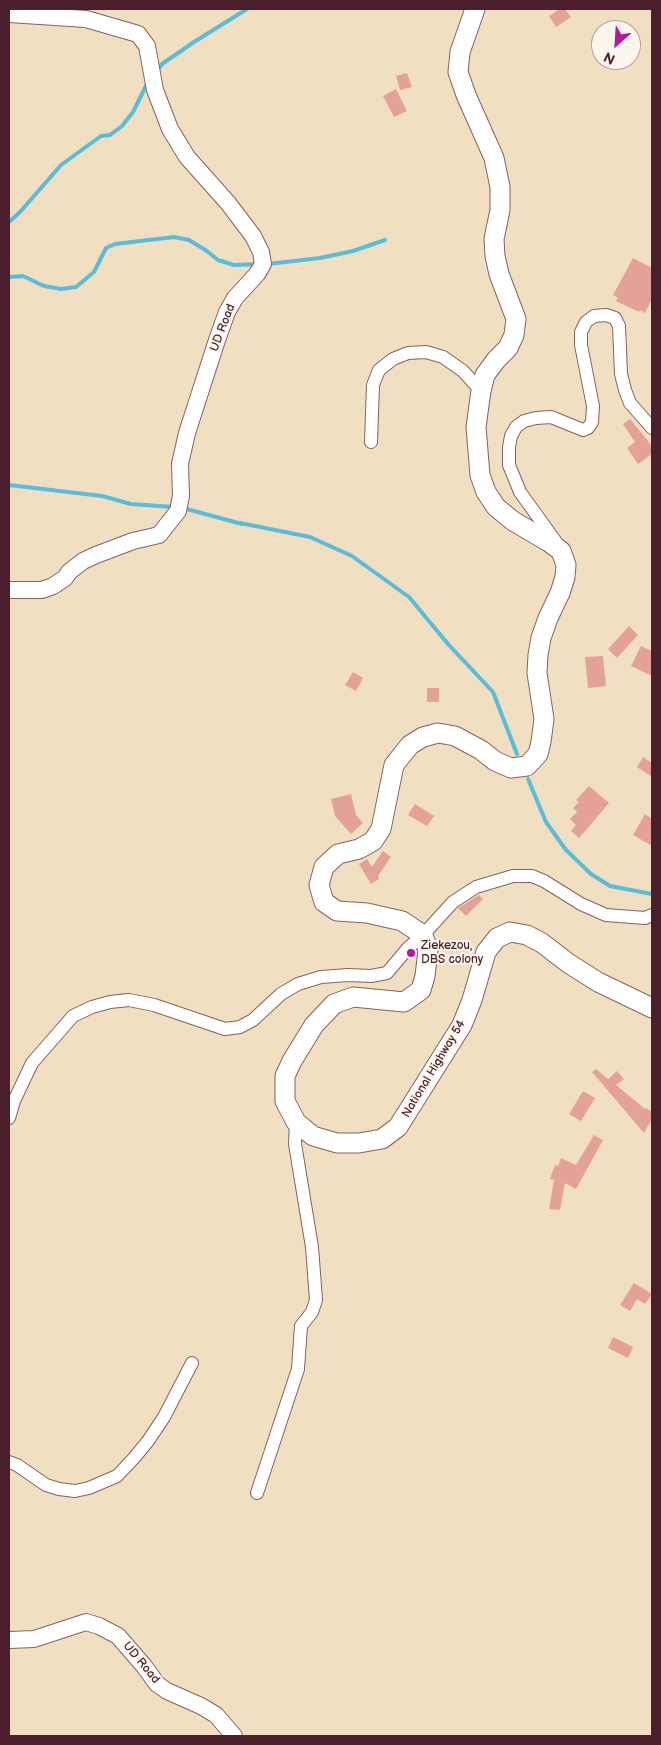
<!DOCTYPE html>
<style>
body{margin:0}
#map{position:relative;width:661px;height:1745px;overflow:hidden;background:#f1dfc1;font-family:"Balsamiq Sans",sans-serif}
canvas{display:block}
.frame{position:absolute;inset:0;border:10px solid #4a1f2b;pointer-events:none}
.north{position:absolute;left:591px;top:20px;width:50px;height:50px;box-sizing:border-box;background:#fbf7ec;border:1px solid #b4a19f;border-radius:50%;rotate:206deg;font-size:14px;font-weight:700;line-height:20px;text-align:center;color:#4a1f2b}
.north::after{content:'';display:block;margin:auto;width:18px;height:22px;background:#b5179e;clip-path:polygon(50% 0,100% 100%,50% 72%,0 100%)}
</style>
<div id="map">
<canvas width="661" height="1745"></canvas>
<div class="frame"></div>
<div class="north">N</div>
</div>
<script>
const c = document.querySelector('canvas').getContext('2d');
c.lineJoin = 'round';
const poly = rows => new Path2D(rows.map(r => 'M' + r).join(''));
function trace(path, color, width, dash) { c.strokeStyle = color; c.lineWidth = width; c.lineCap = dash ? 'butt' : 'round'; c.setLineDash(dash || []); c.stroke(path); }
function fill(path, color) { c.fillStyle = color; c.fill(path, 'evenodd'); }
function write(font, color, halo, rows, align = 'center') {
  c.font = font + ' "Balsamiq Sans",sans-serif'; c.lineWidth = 4; c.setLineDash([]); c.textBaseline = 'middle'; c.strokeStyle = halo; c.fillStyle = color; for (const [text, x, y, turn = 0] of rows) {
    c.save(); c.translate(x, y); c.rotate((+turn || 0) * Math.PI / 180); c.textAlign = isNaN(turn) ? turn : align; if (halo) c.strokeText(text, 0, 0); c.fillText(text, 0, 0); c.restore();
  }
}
trace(poly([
 [157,71,162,64,194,42,247,9],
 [9,222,20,212,61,165,101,136,110,135,122,126,133,112,148,82],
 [268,264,320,258,353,251,385,240],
 [9,277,23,276,44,286,61,289,76,287,94,272,106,248,115,244,174,237,189,240,207,251,218,260,234,265,258,264],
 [9,485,102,496,131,504,174,507],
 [183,508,242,524],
 [240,523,310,537,352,556,409,597,448,644,493,692,517,754],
 [528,779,546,822,566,850,591,874,610,886,652,894]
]), '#5abcd9', 4);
fill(poly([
 [560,9,565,9,571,17,556,27,549,16],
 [407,73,412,87,400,90,396,76],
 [396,89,407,111,394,117,383,96],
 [633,258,652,268,652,299,645,313,640,310,639,312,616,301,618,298,613,295],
 [630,419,652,446,652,454,638,464,627,448,635,442,623,424],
 [629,626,638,635,617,658,608,649],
 [641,646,652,651,652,676,631,666],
 [603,656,606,686,588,688,585,657],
 [353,672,363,678,356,691,345,685],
 [427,688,439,688,439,702,427,702],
 [643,757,652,763,652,777,637,767],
 [589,786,609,803,579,838,571,831,576,825,570,819,577,812,573,808,579,802,576,800],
 [351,794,356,815,363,823,351,834,335,816,331,799],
 [415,804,434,816,427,826,408,815],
 [645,814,652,819,652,846,633,835],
 [383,851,391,857,378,876,379,879,371,884,359,864,367,859,372,867],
 [479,895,483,899,466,916,458,908],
 [596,1069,608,1079,617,1071,624,1079,616,1085,645,1109,646,1108,652,1112,652,1119,644,1133,592,1072],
 [583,1091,595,1098,581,1121,569,1114],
 [594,1135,603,1140,576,1189,565,1183,560,1210,549,1209,554,1180,550,1179,555,1165,558,1166,561,1158,576,1165],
 [634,1283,652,1294,645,1304,637,1299,630,1311,620,1305],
 [613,1337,633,1347,628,1358,608,1348]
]), '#e4a198');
const minor = poly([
 [371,442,373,385,379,370,393,359,408,353,426,352,443,357,463,371,481,391],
 [556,542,520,492,509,465,509,447,511,436,516,427,524,421,536,418,551,417,583,430,588,428,592,422,593,406,581,345,581,332,586,322,594,316,606,315,615,318,619,326,621,374,625,390,630,403,652,428],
 [9,1118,14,1101,32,1063,73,1016,92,1007,110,1002,129,1000,154,1005,225,1029,240,1027,253,1020,281,994,298,984,321,977,348,975,371,976,387,973,408,948,423,935,453,902,476,887,513,876,532,876,544,881,581,904,606,915,645,918,652,915],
 [9,1462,17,1465,46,1485,59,1489,75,1491,89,1488,117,1476,134,1458,148,1441,164,1417,192,1363],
 [257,1493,298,1369,301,1326,312,1312,316,1300,312,1247,295,1144,296,1122]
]);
const major = poly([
 [9,14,86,19,138,34,147,46,155,90,170,129,187,157,228,203,253,236,261,252,263,264,257,274,235,298,227,312,217,340,187,433,180,464,181,496,178,511,159,535,133,541,96,555,83,561,69,572,65,578,53,586,42,590,9,590],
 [9,1640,34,1639,86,1622,99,1626,118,1636,144,1666,157,1684,167,1691,201,1706,216,1715,234,1736]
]);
const highway = poly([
 [475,9,460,52,458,72,466,95,494,158,500,187,500,210,494,239,495,256,499,274,516,319,514,335,508,348,496,360,485,375,481,391,476,427,480,475,486,492,496,507,513,521,549,542,561,551,566,565,565,577,560,593,548,618,541,638,538,655,537,673,544,719,541,742,538,754,527,766,511,768,495,761,481,750,455,736,438,733,423,737,410,745,394,765,381,829,373,841,359,849,338,854,324,867,319,885,324,902,337,911,367,913,402,921,423,935,428,950,425,976,421,990,404,1002,353,997,334,1004,314,1025,292,1061,285,1076,285,1101,296,1122,313,1136,337,1143,359,1143,382,1139,398,1127,462,1025,472,1000,486,952,497,938,510,932,527,935,542,943,568,963,598,982,652,1008]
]);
trace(minor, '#846260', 14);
trace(major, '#846260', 18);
trace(highway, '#846260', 21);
trace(minor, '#fff', 12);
trace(major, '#fff', 16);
trace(highway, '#fff', 19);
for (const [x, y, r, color] of [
 [411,953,5,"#b5179e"]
]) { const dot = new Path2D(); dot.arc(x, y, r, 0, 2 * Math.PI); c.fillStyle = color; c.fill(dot); trace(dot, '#fbf7ec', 2); }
write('12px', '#4a1f2b', '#fbf7ec', [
 ["UD Road",223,328,-69],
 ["National Highway 54",434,1069,-59],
 ["UD Road",141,1663,50]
]);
write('12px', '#4a1f2b', '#fbf7ec', [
 ["Ziekezou,",421,946],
 ["DBS colony",421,960]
], 'left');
</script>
